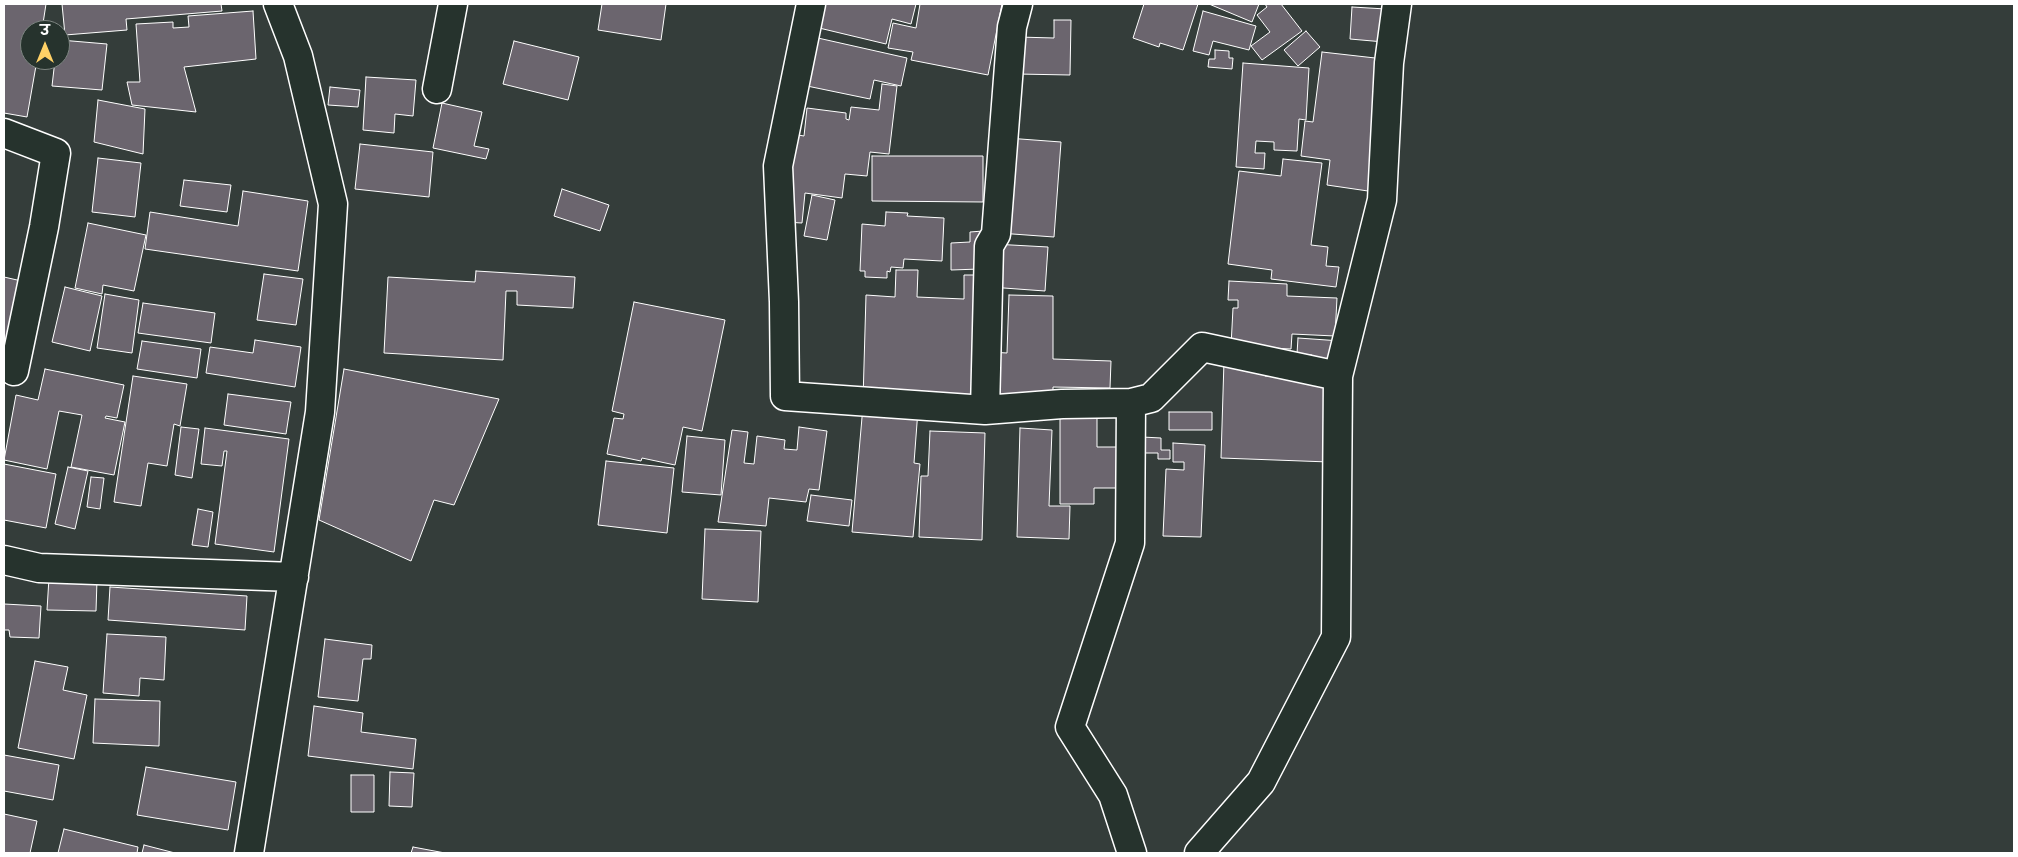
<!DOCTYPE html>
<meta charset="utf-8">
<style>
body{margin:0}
#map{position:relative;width:2018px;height:857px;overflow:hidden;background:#343d3a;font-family:Caveat,"Playpen Sans Deva",sans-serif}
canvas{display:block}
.frame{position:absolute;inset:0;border:5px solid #fff;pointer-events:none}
.north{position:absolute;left:20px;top:20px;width:50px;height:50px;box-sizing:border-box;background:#26332d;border:1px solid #7d8581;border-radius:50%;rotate:0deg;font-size:14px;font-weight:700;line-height:20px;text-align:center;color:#fff}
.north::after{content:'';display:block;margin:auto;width:18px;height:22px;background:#ffd166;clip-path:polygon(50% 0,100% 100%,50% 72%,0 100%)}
</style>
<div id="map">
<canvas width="2018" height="857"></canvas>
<div class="frame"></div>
<div class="north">उ</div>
</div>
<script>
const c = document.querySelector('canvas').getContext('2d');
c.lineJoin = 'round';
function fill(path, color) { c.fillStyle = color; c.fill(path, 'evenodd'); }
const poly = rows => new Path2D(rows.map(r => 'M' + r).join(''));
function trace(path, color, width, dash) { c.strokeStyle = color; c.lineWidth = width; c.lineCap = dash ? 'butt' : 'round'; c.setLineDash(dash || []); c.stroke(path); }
const building = poly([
 [4,4,46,4,42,30,30,30,30,60,37,60,27,117,4,113,4,4],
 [62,4,221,4,222,11,126,19,127,30,65,35,62,4],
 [602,4,666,4,661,40,598,30,602,4],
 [821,4,916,4,911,24,892,19,886,44,815,27,821,4],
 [920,4,1002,4,988,75,911,60,913,52,888,48,893,23,916,28,920,4],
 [1144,4,1198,4,1183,50,1160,43,1159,47,1133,38,1144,4],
 [1209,4,1259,4,1252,22,1209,4],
 [1265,4,1281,4,1302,31,1262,60,1251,46,1270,32,1257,15,1267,7,1265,4],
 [1352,7,1386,9,1384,42,1350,39,1352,7],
 [253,11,256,59,184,67,196,112,132,105,127,82,140,82,136,24,173,22,173,28,189,27,188,16,253,11],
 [1203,11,1256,26,1249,50,1213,41,1209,55,1193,51,1203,11],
 [1054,20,1071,20,1070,75,1017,74,1018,37,1054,38,1054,20],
 [1306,31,1320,47,1298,66,1284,50,1306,31],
 [809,36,907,58,901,86,874,80,870,99,807,86,809,36],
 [60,40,107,44,102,90,52,86,55,60,60,60,60,40],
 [514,41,579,57,568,100,503,84,514,41],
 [1215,50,1229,51,1229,58,1233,58,1232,69,1208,67,1209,59,1215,59,1215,50],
 [1322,52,1384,59,1368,191,1327,185,1330,160,1301,156,1305,121,1313,122,1322,52],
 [1243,63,1309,68,1306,120,1299,119,1297,151,1274,150,1274,142,1256,141,1255,153,1265,153,1264,169,1236,167,1243,63],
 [366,77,416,80,413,116,395,114,394,133,363,130,366,77],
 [882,84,897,86,889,154,870,152,867,176,845,174,842,198,805,193,802,223,784,222,792,134,804,136,807,108,846,113,846,119,849,120,851,107,879,110,882,84],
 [330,87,360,90,358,107,328,105,330,87],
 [98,100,145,109,143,154,94,142,98,100],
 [442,103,482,112,474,146,489,149,486,159,433,148,442,103],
 [1007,138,1061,142,1054,237,999,233,1007,138],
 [360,144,433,152,429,197,355,189,360,144],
 [872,156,983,156,983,202,872,201,872,156],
 [98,158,141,163,135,217,92,212,98,158],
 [1283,159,1322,163,1311,245,1328,247,1326,266,1339,267,1336,287,1271,279,1272,270,1228,264,1239,171,1281,176,1283,159],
 [184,180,231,185,227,212,180,206,184,180],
 [562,189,609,205,600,231,554,216,562,189],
 [243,191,308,201,298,271,145,249,150,212,238,226,243,191],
 [812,195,835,200,827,240,804,236,812,195],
 [886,212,908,213,907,216,944,218,942,261,904,259,903,268,891,267,890,272,887,271,887,278,865,277,865,271,860,271,862,224,885,226,886,212],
 [88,223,146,235,134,291,103,285,102,294,75,288,88,223],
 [983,231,980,269,951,270,951,243,970,242,970,232,983,231],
 [993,244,1048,247,1045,291,990,287,993,244],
 [896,270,918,270,917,297,964,299,964,275,987,275,983,404,863,400,866,295,895,297,896,270],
 [476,271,575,277,573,308,517,305,517,291,506,291,503,360,384,353,388,277,475,282,476,271],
 [264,274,303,279,296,325,257,320,264,274],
 [4,277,39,285,4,367,4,277],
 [1229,281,1287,284,1287,296,1337,298,1335,336,1292,334,1291,349,1231,346,1233,308,1238,308,1238,300,1228,300,1229,281],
 [65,287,102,296,90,351,52,342,65,287],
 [105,294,139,300,132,353,97,348,105,294],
 [1009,295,1053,296,1053,359,1111,361,1110,388,1053,387,1053,402,989,400,990,352,1007,353,1009,295],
 [634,302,725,320,702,431,683,427,675,465,642,458,641,461,607,454,614,418,623,419,624,414,612,411,634,302],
 [143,303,215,313,211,343,138,333,143,303],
 [1298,338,1341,341,1339,364,1312,362,1312,355,1297,354,1298,338],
 [255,340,301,347,295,387,206,373,210,347,253,353,255,340],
 [142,341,201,349,197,378,137,369,142,341],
 [1224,361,1265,362,1265,376,1332,378,1329,462,1221,458,1224,361],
 [45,369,124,385,117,418,106,416,105,418,125,422,114,475,71,467,82,415,59,411,47,469,4,460,16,395,38,400,45,369],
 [344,369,499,399,454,505,434,500,411,561,319,520,344,369],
 [133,376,187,384,180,426,174,424,167,466,148,463,141,506,114,502,133,376],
 [228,394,291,402,286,434,224,425,228,394],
 [863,406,918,410,914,463,920,464,913,537,852,532,863,406],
 [1060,408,1097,408,1097,447,1119,447,1119,488,1094,488,1094,504,1060,504,1060,408],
 [1169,412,1212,412,1212,430,1169,430,1169,412],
 [181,427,199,429,192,478,175,475,181,427],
 [799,427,827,431,819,490,809,489,806,502,769,498,766,526,718,522,732,430,748,432,744,463,754,464,757,436,785,440,784,449,797,450,799,427],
 [205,428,289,439,274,552,215,544,227,451,224,451,222,466,201,464,205,428],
 [1020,428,1052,430,1049,506,1070,506,1069,539,1017,537,1020,428],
 [930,431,985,433,982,540,919,537,921,476,928,476,930,431],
 [687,436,725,440,721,495,682,492,687,436],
 [1142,437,1161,438,1161,450,1170,450,1170,459,1158,459,1158,453,1142,453,1142,437],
 [1173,443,1205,445,1201,537,1163,536,1166,469,1184,470,1184,462,1173,462,1173,443],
 [606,461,674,468,667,533,598,525,606,461],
 [4,464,56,474,46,528,4,520,4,464],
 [68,467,88,471,75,529,55,524,68,467],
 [91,477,104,478,100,509,87,507,91,477],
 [811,495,852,500,849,526,807,521,811,495],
 [198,509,213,512,208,547,192,545,198,509],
 [705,529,761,531,758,602,702,599,705,529],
 [49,578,97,580,96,611,47,610,49,578],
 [110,587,247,596,245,630,108,620,110,587],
 [4,604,41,606,39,638,10,637,9,630,4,630,4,604],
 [107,634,166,637,164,680,140,678,139,696,103,693,107,634],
 [325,639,372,645,371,659,363,659,358,701,318,697,325,639],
 [35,661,68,667,63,690,87,695,74,759,18,748,35,661],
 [95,699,160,701,159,746,93,743,95,699],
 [314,706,363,713,361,732,416,739,413,769,308,756,314,706],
 [4,755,59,765,53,800,4,791,4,755],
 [146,767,236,782,228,830,137,815,146,767],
 [390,772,414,773,412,807,389,806,390,772],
 [351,775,374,775,374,812,351,812,351,775],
 [4,814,37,821,30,853,4,853,4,814],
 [64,829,138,847,137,853,58,853,64,829],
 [144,845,175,853,142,853,144,845],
 [413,847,445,853,411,853,413,847]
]);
fill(building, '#6b656e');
trace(building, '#fff', 1);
const minor = poly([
 [811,4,778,166,784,302,785,396,985,410,1062,404,1131,403,1151,398,1202,347,1338,376,1336,637,1261,782,1199,853],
 [437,89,453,4],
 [4,133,56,153,44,227,14,371],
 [1338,376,1382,200,1389,63,1397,4],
 [1131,403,1130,543,1070,727,1113,795,1132,853],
 [985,410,989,246,996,234,1012,27,1018,4]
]);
const tertiary = poly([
 [4,560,39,568,294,577],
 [249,853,320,412,333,204,298,56,278,4]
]);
trace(minor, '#fff', 31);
trace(tertiary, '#fff', 31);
trace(minor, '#26332d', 28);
trace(tertiary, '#26332d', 28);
</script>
